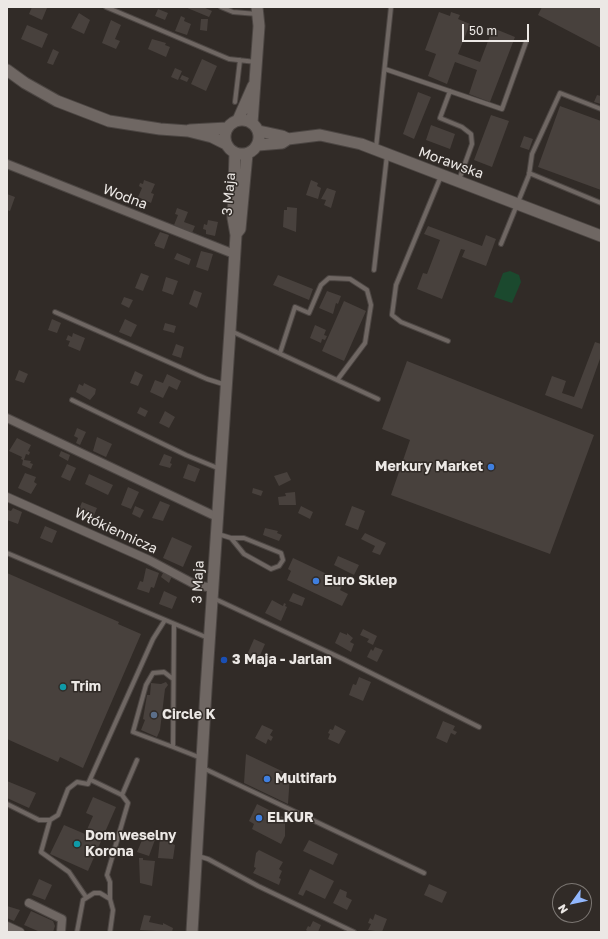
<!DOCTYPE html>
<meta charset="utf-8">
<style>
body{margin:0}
#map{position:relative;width:608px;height:939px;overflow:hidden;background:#312b27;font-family:"Golos Text",sans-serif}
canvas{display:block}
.frame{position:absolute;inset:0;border:8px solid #ece8e5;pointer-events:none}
.north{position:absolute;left:552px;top:883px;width:40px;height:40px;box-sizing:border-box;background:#312b27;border:1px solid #7c7773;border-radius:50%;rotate:237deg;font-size:11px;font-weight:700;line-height:16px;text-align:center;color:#ece8e5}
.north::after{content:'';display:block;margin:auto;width:14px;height:18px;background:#92b7fd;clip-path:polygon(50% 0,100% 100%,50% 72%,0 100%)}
.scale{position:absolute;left:462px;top:24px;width:67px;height:18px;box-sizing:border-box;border:2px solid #ece8e5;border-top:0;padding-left:5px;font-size:12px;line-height:14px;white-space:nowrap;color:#ece8e5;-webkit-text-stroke:3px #312b27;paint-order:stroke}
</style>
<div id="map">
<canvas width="608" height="939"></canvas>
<div class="frame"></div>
<div class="north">N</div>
<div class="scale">50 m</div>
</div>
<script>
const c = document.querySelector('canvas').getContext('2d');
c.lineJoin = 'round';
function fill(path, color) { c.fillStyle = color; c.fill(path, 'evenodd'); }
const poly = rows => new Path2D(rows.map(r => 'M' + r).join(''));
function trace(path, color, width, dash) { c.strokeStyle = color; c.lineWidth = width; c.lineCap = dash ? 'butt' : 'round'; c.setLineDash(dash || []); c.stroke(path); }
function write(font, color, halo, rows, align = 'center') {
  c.font = font + ' "Golos Text",sans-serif'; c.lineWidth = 3; c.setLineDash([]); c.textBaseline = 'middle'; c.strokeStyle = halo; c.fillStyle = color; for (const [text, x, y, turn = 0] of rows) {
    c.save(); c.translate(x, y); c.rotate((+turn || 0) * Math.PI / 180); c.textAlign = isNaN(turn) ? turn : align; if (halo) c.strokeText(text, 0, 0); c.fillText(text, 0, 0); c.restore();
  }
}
fill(poly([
 [510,271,519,275,521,282,512,303,494,297,503,273]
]), '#1b492e');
fill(poly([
 [32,7,47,8,42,20,29,14],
 [185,7,203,7,212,11,209,17],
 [542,7,601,7,601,48,538,15],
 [158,9,168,13,165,20,155,16],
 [439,12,450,16,451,12,460,15,458,19,470,24,458,54,480,62,493,28,515,37,490,102,469,94,477,70,455,62,447,84,428,76,436,54,425,50],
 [79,13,90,20,84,34,71,28],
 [181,16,185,18,184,21,191,24,187,35,175,31],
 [201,19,208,19,207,31,200,30],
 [111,20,121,25,115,39,120,41,116,49,102,43],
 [27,25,48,34,42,48,21,39],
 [152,39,166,43,165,45,170,47,166,57,148,49],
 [53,49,59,52,53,65,47,63],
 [202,59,217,66,206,91,191,84],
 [175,68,182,71,178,80,171,77],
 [182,75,189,78,187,82,180,79],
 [418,92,431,97,414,139,403,134],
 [597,95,601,96,601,104,594,102],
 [560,106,601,121,601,190,538,167],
 [491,115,509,121,492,167,474,160],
 [431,125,455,134,450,149,426,140],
 [524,136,533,139,529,150,520,147],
 [144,180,155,184,151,193,154,194,151,203,138,197,142,188,139,186,140,183,143,184],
 [311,180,318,183,317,186,321,188,318,199,306,195],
 [327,188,336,191,331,208,324,205,326,200,321,199],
 [7,194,15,197,10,211,7,210],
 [287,207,297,208,296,232,283,227,284,210,287,210],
 [177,208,188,212,184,222,195,226,192,233,174,225,178,215,175,214],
 [208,220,218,222,215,236,206,234,206,230,203,229,204,224,207,225],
 [428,226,482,246,486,235,496,239,486,266,462,257,465,250,461,249,442,299,417,289,423,273,427,274,440,240,424,234],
 [160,232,169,235,164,249,155,246,155,244,154,244],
 [201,251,213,254,208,271,196,267],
 [177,253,191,259,189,265,174,259],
 [141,273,149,276,143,291,135,288],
 [278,275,313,289,309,300,273,285],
 [166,277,178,281,173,295,162,291],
 [194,290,202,293,197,308,189,304],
 [327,291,341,296,338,304,336,303,333,314,319,308],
 [124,297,133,300,129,308,121,304],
 [344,301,366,311,344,361,322,351],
 [52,319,61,323,57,333,48,330],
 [125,319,137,325,131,337,119,332],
 [165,323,176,326,174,333,163,330],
 [315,325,326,330,324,335,327,336,325,340,322,339,321,343,310,338],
 [73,333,85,338,80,351,68,346,70,341,66,340,68,335,72,337],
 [595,342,601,344,601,356,582,409,545,395,552,376,566,381,562,393,574,397],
 [176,344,184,347,181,358,172,355],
 [407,361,594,435,550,554,391,495,410,440,382,429],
 [19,370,28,374,24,383,15,380],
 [135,371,143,375,138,386,130,383],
 [167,374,181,381,177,390,169,386,163,398,150,392,155,380,163,383],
 [84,383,96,389,95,394,90,400,76,392,79,384,83,386],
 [140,407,148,411,145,417,137,413],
 [165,411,175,417,169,428,159,423],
 [77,428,86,432,80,445,76,443,78,438,74,436],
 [97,437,112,444,106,457,93,451],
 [17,438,31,445,28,451,30,452,29,455,26,454,24,460,31,461,30,463,33,464,31,469,22,465,23,460,21,459,22,457,9,451],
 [61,451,70,455,68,461,59,456],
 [164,454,172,457,170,463,172,464,170,468,159,465],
 [67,464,76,468,70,481,61,477],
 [188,464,200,469,195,482,183,478],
 [287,472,291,480,279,486,274,476],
 [25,473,36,477,34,482,37,484,31,494,18,488],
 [89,474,113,485,108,495,85,484],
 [128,487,139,492,131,509,121,505],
 [253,488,263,491,261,496,252,493],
 [295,492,296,505,279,505,278,497,286,496,285,493],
 [160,501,170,505,163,521,152,518],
 [82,502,97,508,92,520,77,514],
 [135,506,144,510,140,518,132,514],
 [301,506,313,512,310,519,298,513],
 [352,506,365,511,358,530,345,525],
 [13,508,22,512,18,524,7,520,8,510,11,511],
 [45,526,57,531,52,543,40,538],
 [265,528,278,531,277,533,282,535,279,541,263,535],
 [365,533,386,543,380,555,372,552,375,546,361,539],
 [172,537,192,546,183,567,163,558],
 [338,556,359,565,354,575,334,565],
 [293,558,344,582,340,590,348,594,342,606,287,580,291,571,288,569],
 [146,568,159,573,154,588,151,587,149,593,137,589,140,581,143,582],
 [164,571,172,576,169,583,161,577],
 [7,573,119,622,118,624,141,634,83,768,60,757,58,762,7,739],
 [164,591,177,597,172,609,159,604],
 [293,593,305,598,302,606,289,601],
 [272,600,283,606,284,603,286,604,285,606,287,607,281,621,265,613],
 [363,629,377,636,373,645,367,642,369,639,360,635],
 [340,632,347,635,347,633,353,638,350,642,354,644,351,652,335,643],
 [254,639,265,644,258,660,247,655],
 [375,647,383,650,377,662,367,657,371,649,373,651],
 [359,677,371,682,363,701,349,695,353,684,356,685],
 [166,682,168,685,165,689,160,730,157,737,141,730,145,720,143,719,147,695,150,695,151,683,161,684],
 [443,721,455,726,453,730,457,732,455,735,451,733,447,743,436,738],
 [262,725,273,730,270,735,273,737,271,741,268,739,266,744,255,738],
 [335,725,346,731,339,744,328,739,330,734,328,733,330,729,333,730],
 [246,754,290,775,288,804,244,783],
 [7,781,36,793,29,808,7,798],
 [93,797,116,807,88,871,50,854,64,825,85,834,93,816,86,813],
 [257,804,285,818,285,836,281,844,252,829,254,824,249,821],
 [145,833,156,837,149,856,137,852],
 [160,838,175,845,173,859,158,858],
 [309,840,338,854,333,865,303,851],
 [259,850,283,862,279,869,282,871,279,878,281,879,279,885,253,873,256,868,254,867,256,853],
 [139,858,143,858,143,860,155,861,152,886,140,883],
 [310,869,334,881,325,899,306,890,303,896,298,894],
 [39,879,52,885,45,900,32,895],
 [429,884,447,892,442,903,424,895],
 [340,889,347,892,346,897,352,900,347,910,333,903],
 [7,906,20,910,14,921,7,918],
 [31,911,53,921,55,926,53,932,40,932,24,925],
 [375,914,387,919,382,932,368,930,371,924,368,923,370,918,373,920],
 [144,915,151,916,149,922,163,925,163,923,173,928,172,932,140,930],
 [313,921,321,925,318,932,308,932,306,930,308,926,310,927]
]), '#48413d');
const lane = poly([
 [106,7,229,59,256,62],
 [221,7,233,12,257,14],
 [385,69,502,109,526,42],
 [450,91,440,118,462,127,471,134,472,144,459,180],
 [235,102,240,60],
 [376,148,391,7],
 [529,173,601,203],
 [441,176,396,285,392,315,401,322,448,341],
 [501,244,529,175,532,154,560,93,601,109],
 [374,270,387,155],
 [55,312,207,379,226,385],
 [231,331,378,399],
 [280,353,295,307,309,313,321,285,329,278,350,279,367,290,371,305,365,343,338,379],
 [72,400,186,455,220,469],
 [218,534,231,538,244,554,271,569,279,566,283,560,281,553,244,538,231,538],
 [7,553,208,638],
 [213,598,343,659,479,727],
 [174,624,173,747,201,758],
 [173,747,133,732,146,685,153,673,164,672,173,679],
 [203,768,424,873],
 [91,780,122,795,137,760],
 [7,804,39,820,50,820,58,815,68,789,77,782,88,784,153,639,165,620],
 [50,820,41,852,69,872,86,897],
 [198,856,208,859,258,886,354,932],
 [77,932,83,900,94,893,100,893,110,899],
 [110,932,113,910,110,899,110,882,107,875,128,803,122,795]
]);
const street = poly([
 [7,164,234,254],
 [7,418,217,517],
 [7,497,149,560,196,585,213,588],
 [29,903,62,919,61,932],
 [7,926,20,932]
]);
const secondary = poly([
 [7,70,25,83,57,101,109,121,160,129,188,131,212,137,226,144],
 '225 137a17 17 0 1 1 34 0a17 17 0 1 1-34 0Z',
 [238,120,253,86],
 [252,123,259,26,257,7],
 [190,130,227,128],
 [259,131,282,136,288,139],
 [258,145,282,143,288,139,320,135,361,144,601,236],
 [236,234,240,229,247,154],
 [192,932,206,690,230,331,236,235,233,218,235,153]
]);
trace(lane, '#4c4643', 6);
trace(street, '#4c4643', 10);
trace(secondary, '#4c4643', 13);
trace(lane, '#6f6763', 4);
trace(street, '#6f6763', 8);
trace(secondary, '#6f6763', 11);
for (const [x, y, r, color] of [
 [491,467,4,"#3f7fe0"],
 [316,581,4,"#3f7fe0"],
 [224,660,4,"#1a4fb4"],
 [63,687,4,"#0f9aa8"],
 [154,715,4,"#5c6f8a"],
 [267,779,4,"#3f7fe0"],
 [259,818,4,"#3f7fe0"],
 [77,844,4,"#0f9aa8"]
]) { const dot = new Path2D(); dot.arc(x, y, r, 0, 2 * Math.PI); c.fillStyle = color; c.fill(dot); trace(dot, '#312b27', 1.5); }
write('14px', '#ece8e5', '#312b27', [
 ["Morawska",451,163,20],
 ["3 Maja",229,194,-85],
 ["Wodna",125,197,21],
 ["Włókiennicza",116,531,25],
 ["3 Maja",198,582,-87]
]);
write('bold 14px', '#ece8e5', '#312b27', [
 ["Merkury Market",483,467,"right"],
 ["Euro Sklep",324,581],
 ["3 Maja - Jarlan",232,660],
 ["Trim",71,687],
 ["Circle K",162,715],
 ["Multifarb",275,779],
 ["ELKUR",267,818],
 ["Dom weselny",85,836],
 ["Korona",85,852]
], 'left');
</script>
